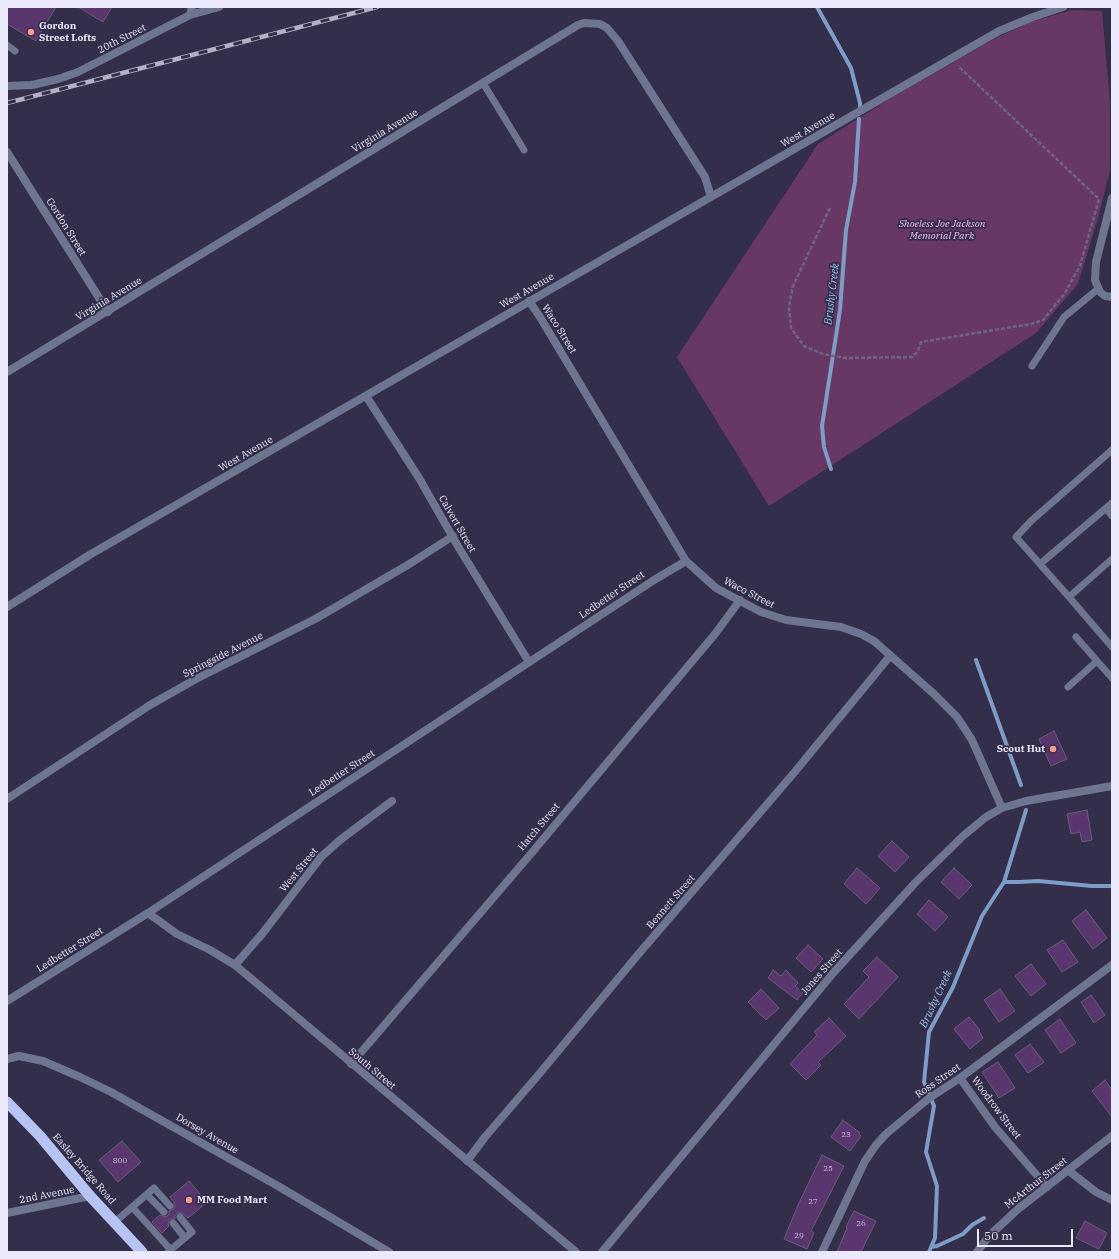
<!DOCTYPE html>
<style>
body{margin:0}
#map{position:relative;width:1119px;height:1259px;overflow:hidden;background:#332e49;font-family:"IBM Plex Serif",serif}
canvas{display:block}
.frame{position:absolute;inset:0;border:8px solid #ebe9fb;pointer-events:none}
.scale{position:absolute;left:977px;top:1229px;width:96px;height:18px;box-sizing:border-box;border:2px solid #ebe9fb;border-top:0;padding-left:5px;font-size:12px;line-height:14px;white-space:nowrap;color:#ebe9fb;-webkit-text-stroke:3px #332e49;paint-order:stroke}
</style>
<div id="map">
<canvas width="1119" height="1259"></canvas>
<div class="frame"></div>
<div class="scale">50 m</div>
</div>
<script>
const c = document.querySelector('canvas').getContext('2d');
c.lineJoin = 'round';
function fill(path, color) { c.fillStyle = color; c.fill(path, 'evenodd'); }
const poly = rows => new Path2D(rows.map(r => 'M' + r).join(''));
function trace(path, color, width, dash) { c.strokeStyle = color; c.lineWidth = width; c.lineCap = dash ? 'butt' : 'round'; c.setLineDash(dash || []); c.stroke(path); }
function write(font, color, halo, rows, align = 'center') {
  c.font = font + ' "IBM Plex Serif",serif'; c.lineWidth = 3.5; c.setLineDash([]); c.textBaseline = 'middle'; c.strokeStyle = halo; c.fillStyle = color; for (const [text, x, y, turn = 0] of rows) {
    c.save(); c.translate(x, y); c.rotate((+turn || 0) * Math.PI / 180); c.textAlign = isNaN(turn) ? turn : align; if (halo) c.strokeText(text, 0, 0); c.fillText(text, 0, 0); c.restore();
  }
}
fill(poly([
 [1072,10,1102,11,1110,103,1110,170,1098,218,1078,284,1036,333,769,506,677,357,818,144,886,101,996,38,1031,22]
]), '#683864');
trace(poly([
 [817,7,851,68,860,103,860,107],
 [831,469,824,447,822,426,840,310,846,230,855,182,859,119],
 [976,660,1021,785],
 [1004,882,1019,882,1038,881,1092,886,1112,886],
 [931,1247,937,1246,963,1234,972,1225,984,1218],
 [929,1252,935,1238,937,1186,926,1152,934,1106,924,1082,929,1032,953,987,982,916,1004,882,1026,810]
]), '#7d9cc7', 4);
const building = poly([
 [7,7,56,7,36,41,7,24,7,7],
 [78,7,112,7,103,22,78,7],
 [1054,731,1067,759,1051,766,1039,739,1054,731],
 [1087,810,1092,840,1082,842,1080,832,1071,834,1067,814,1087,810],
 [892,841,909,857,895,872,878,856,892,841],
 [857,868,880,888,866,904,844,884,857,868],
 [954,868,972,885,959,899,941,882,954,868],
 [929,900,948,917,935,931,917,914,929,900],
 [1086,910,1107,938,1093,949,1072,921,1086,910],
 [1063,940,1078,962,1062,972,1047,950,1063,940],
 [808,945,823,959,811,972,796,958,808,945],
 [877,957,898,977,859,1019,844,1004,869,977,863,971,877,957],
 [1031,964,1046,984,1031,996,1015,976,1031,964],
 [773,970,781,976,786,970,798,983,795,986,803,992,797,1000,768,978,773,970],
 [761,989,779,1008,766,1020,748,1002,761,989],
 [1000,989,1015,1011,999,1022,984,1000,1000,989],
 [1091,995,1105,1015,1094,1023,1081,1002,1091,995],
 [969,1017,980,1030,979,1031,983,1038,970,1049,954,1029,969,1017],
 [829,1018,846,1036,818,1062,821,1065,806,1080,790,1064,817,1035,814,1032,829,1018],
 [1060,1019,1076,1043,1061,1053,1045,1030,1060,1019],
 [1030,1044,1044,1062,1028,1073,1015,1055,1030,1044],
 [998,1062,1015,1088,999,1098,982,1072,998,1062],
 [1105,1080,1112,1090,1112,1117,1092,1091,1105,1080],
 [843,1120,860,1133,859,1134,861,1136,850,1151,831,1137,843,1120],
 [122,1141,141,1162,118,1182,99,1160,122,1141],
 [822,1155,844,1166,811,1231,814,1233,807,1249,784,1239,798,1205,822,1155],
 [189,1181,207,1202,188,1218,182,1213,177,1213,175,1216,175,1219,170,1219,168,1223,169,1226,162,1233,152,1222,160,1215,166,1217,169,1214,169,1211,174,1209,174,1202,170,1197,189,1181],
 [854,1211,876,1221,861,1252,837,1252,847,1228,846,1227,854,1211],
 [1085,1221,1107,1233,1099,1249,1076,1238,1085,1221]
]);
fill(building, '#59366e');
trace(building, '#6c5c78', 1);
trace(poly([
 [830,208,793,286,789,306,791,328,804,346,823,354,845,358,912,357,918,351,921,342,1031,324,1043,320,1065,293,1080,266,1099,199,958,66]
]), '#6b6780', 2.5, [4, 2]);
trace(poly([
 [7,45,15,51],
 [483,83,524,150],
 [1032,366,1064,317,1098,289],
 [1106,509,1112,516],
 [1112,559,1069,597,1112,647],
 [1040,564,1112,503],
 [1069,597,1016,537,1031,521,1112,450],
 [1076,637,1112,678],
 [1068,687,1097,661],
 [147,1195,164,1212],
 [132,1207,171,1250],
 [115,1222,154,1188,170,1206],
 [173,1223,185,1238],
 [168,1252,192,1232,180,1217]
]), '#6d7590', 7);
trace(poly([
 [190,15,219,7],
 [7,86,32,85,58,79,78,72,190,15,192,7],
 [7,152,108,312],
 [1112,198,1096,262,1095,280,1100,292,1105,296,1112,297],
 [529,301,540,317,686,561,716,588,761,612,786,620,841,627,861,634,874,641,934,694,957,717,972,740,1002,808],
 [7,372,578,25,584,23,600,24,607,28,618,41,705,177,711,197],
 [366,396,419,478,459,548,529,662],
 [7,607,91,554,999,31,1033,17,1063,7],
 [7,799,150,705,196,679,317,618,411,563,453,536],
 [148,913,177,934,210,950,235,965,576,1252],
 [235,965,262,934,321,857,340,840,392,801],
 [7,1001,148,913,654,580,686,561],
 [7,1059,19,1056,43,1061,80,1077,111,1092,278,1186,389,1252],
 [351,1064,529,856,715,634,740,600],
 [960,1078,995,1127,1047,1187],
 [467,1161,485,1137,540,1073,636,957,793,774,890,656],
 [1069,1171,1096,1192,1112,1200],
 [7,1213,90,1196],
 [602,1252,834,972,915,883,963,836,986,817,1002,808,1026,801,1112,786],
 [822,1252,865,1161,876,1145,886,1134,928,1099,960,1078,1112,965],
 [977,1252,989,1236,1018,1209,1112,1136]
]), '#6d7590', 8);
trace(poly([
 [7,1102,40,1136,90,1196,142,1252]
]), '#b6c4f4', 11);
const rail = poly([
 [7,103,377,7]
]);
trace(rail, '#b4b1c6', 4.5);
trace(rail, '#332e49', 3, [9]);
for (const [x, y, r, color] of [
 [31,32,4,"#f59c91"],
 [1053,749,4,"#f59c91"],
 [189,1200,4,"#f59c91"]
]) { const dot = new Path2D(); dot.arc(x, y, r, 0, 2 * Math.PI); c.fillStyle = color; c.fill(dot); trace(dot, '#332e49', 1.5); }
write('8px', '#c6bcd8', null, [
 ["23",846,1135],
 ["800",120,1161],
 ["25",828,1169],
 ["27",813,1202],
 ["26",861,1224],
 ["29",799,1236]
]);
write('bold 10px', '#ebe9fb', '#332e49', [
 ["Gordon",39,26],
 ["Street Lofts",39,38],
 ["Scout Hut",1045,749,"right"],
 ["MM Food Mart",197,1200]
], 'left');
write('10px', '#ebe9fb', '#332e49', [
 ["20th Street",122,39,-27],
 ["West Avenue",808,130,-30],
 ["Virginia Avenue",385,131,-31],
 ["Gordon Street",66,227,58],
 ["West Avenue",527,291,-30],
 ["Virginia Avenue",109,299,-31],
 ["Waco Street",559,329,58],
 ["West Avenue",246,454,-30],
 ["Calvert Street",457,524,60],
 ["Waco Street",749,593,27],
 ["Ledbetter Street",612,595,-34],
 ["Springside Avenue",223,655,-27],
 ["Ledbetter Street",342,773,-33],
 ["Hatch Street",539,827,-50],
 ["West Street",299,870,-51],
 ["Bennett Street",671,902,-49],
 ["Ledbetter Street",70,950,-32],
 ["Jones Street",822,972,-49],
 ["South Street",372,1069,40],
 ["Ross Street",938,1081,-35],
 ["Woodrow Street",996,1108,53],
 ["Dorsey Avenue",207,1134,30],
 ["Easley Bridge Road",84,1169,49],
 ["McArthur Street",1036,1183,-38],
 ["2nd Avenue",47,1195,-11]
]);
write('italic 10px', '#ffbff8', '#332e49', [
 ["Shoeless Joe Jackson",942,224],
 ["Memorial Park",942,236]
]);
write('italic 11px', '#9fc4f2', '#332e49', [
 ["Brushy Creek",832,294,-83],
 ["Brushy Creek",936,999,-65]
]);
</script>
